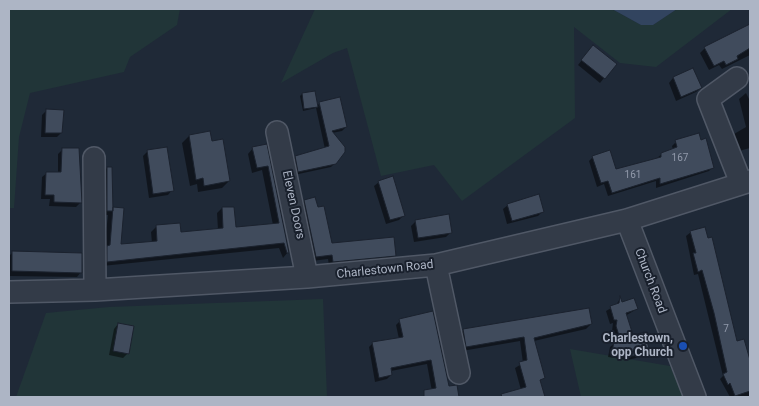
<!DOCTYPE html>
<style>
body{margin:0}
#map{position:relative;width:759px;height:406px;overflow:hidden;background:#1f2937;font-family:Roboto,sans-serif}
canvas{display:block}
.frame{position:absolute;inset:0;border:10px solid #adb5c5;pointer-events:none}
</style>
<div id="map">
<canvas width="759" height="406"></canvas>
<div class="frame"></div>
</div>
<script>
const c = document.querySelector('canvas').getContext('2d');
c.lineJoin = 'round';
function fill(path, color) { c.fillStyle = color; c.fill(path, 'evenodd'); }
const poly = rows => new Path2D(rows.map(r => 'M' + r).join(''));
function trace(path, color, width, dash) { c.strokeStyle = color; c.lineWidth = width; c.lineCap = dash ? 'butt' : 'round'; c.setLineDash(dash || []); c.stroke(path); }
function write(font, color, halo, rows, align = 'center') {
  c.font = font + ' Roboto,sans-serif'; c.lineWidth = 4; c.setLineDash([]); c.textBaseline = 'middle'; c.strokeStyle = halo; c.fillStyle = color; for (const [text, x, y, turn = 0] of rows) {
    c.save(); c.translate(x, y); c.rotate((+turn || 0) * Math.PI / 180); c.textAlign = isNaN(turn) ? turn : align; if (halo) c.strokeText(text, 0, 0); c.fillText(text, 0, 0); c.restore();
  }
}
fill(poly([
 [9,9,180,9,177,25,130,57,124,72,30,93,19,137,14,208,9,208],
 [315,9,612,9,641,25,653,25,677,9,732,9,656,67,620,63,574,27,575,118,462,201,434,165,381,176,347,48,333,53,281,83],
 [323,299,327,397,16,397,46,313,109,307],
 [570,349,670,366,684,397,581,397]
]), '#213538');
fill(poly([
 [612,9,677,9,653,25,641,25]
]), '#32445f');
fill(poly([
 [750,25,750,55,722,69,719,65,709,70,700,53,705,48],
 [589,51,604,78,600,83,578,65],
 [693,70,701,88,696,92,676,101,669,83,673,78],
 [746,93,750,101,750,148,739,151,734,134,746,127,739,99],
 [302,94,316,107,320,103,346,127,342,131,332,133,335,163,331,167,294,175,291,161,295,157,325,149,316,108,303,111,300,96],
 [46,111,61,133,57,137,41,137,42,115],
 [189,136,211,142,229,181,222,188,198,192,197,184,190,186,182,143],
 [676,142,713,167,709,171,656,188,656,181,608,196,604,184,597,187,589,161,593,157,615,171,657,158,662,154,673,150,672,146],
 [266,146,288,252,283,258,279,248,102,266,108,215,103,215,102,173,107,168,111,211,113,209,119,246,152,243,151,232,156,227,180,234,218,230,217,213,222,208,235,228,273,225,262,170,252,173,248,154,253,148],
 [63,149,81,202,76,207,49,206,50,199,41,199,42,177,47,173,58,173,58,154],
 [147,152,172,190,168,195,149,198,143,156],
 [379,182,404,215,399,220,386,224,374,186],
 [304,201,331,244,394,256,390,260,329,266,328,259,312,261,300,205],
 [508,205,543,211,538,216,507,224,503,209],
 [416,221,451,232,446,237,414,242,411,226],
 [691,232,736,343,743,341,750,364,750,397,730,397,720,379,723,376,698,274,694,275,686,236],
 [13,252,81,272,77,277,9,276,9,256],
 [620,299,621,303,637,309,625,316,632,337,648,351,644,356,628,360,608,357,610,347,616,342,612,331,613,323,610,324,606,311,616,305],
 [588,309,591,324,586,329,534,341,543,378,539,382,543,397,518,397,517,394,521,390,515,368,523,363,520,341,462,351,459,335,463,331],
 [432,312,448,388,456,387,458,397,433,397,427,364,391,371,391,375,387,379,375,382,369,347,373,343,399,339,396,325,400,321],
 [118,324,128,353,123,358,109,355,114,329]
]), '#0007');
const building = poly([
 [750,24,750,48,737,56,738,59,726,65,724,61,714,66,704,47,750,24],
 [593,45,617,64,605,79,581,60,593,45],
 [693,68,702,88,681,97,673,77,693,68],
 [315,91,318,107,304,109,302,93,315,91],
 [340,97,347,127,332,131,345,147,345,152,336,164,298,172,295,156,329,146,319,102,340,97],
 [46,109,64,110,62,133,45,133,46,109],
 [210,131,212,141,223,139,230,181,204,186,203,178,196,180,189,135,210,131],
 [699,133,701,140,706,138,714,168,660,184,660,178,612,193,608,181,601,183,592,156,610,150,616,169,661,157,661,153,677,147,675,140,699,133],
 [267,144,289,253,287,253,284,243,107,262,107,246,110,245,113,207,124,208,121,244,157,241,156,225,180,223,181,232,223,228,222,207,234,207,236,227,279,223,268,166,257,168,252,147,267,144],
 [167,147,174,191,153,194,147,150,167,147],
 [62,148,79,148,82,203,54,202,54,195,45,195,46,172,61,172,62,148],
 [107,167,112,167,113,211,107,211,107,167],
 [393,176,405,216,390,220,378,181,393,176],
 [539,194,544,212,512,221,507,204,539,194],
 [315,197,318,207,324,206,332,243,394,237,396,256,333,262,332,255,316,257,304,200,315,197],
 [449,214,452,233,418,238,415,220,449,214],
 [705,227,708,238,712,237,737,341,744,339,750,360,750,391,735,396,730,383,728,385,723,374,727,372,714,313,702,270,698,272,693,253,696,253,690,231,705,227],
 [12,251,82,253,82,273,12,271,12,251],
 [620,296,622,302,634,298,638,309,626,313,633,335,644,332,650,351,633,356,612,353,614,341,621,342,616,326,617,320,614,320,610,306,619,303,620,296],
 [589,308,592,324,534,338,545,378,540,380,545,397,502,397,501,394,526,387,519,362,527,360,524,337,466,347,463,329,589,308],
 [433,311,449,386,457,385,459,397,424,397,424,390,436,388,431,360,391,368,392,375,379,378,372,342,403,337,399,319,433,311],
 [118,323,134,326,129,354,113,351,118,323]
]);
fill(building, '#404b5c');
trace(building, '#1b222e', 1);
const minor = poly([
 [737,78,708,99,741,183],
 [277,132,307,277],
 [94,158,95,290],
 [627,220,695,397],
 [436,265,459,373],
 [9,292,95,290,307,277,436,265,627,220,750,181]
]);
trace(minor, '#505866', 24);
trace(minor, '#333b48', 21);
for (const [x, y, r, color] of [
 [683,346,5,"#1a4fb4"]
]) { const dot = new Path2D(); dot.arc(x, y, r, 0, 2 * Math.PI); c.fillStyle = color; c.fill(dot); trace(dot, '#19202c', 2); }
write('10px', '#929aab', null, [
 ["167",680,158],
 ["161",633,175],
 ["7",726,329]
]);
write('12px', '#adb5c5', '#19202c', [
 ["Eleven Doors",293,205,78],
 ["Charlestown Road",385,270,-6],
 ["Church Road",650,281,69]
]);
write('bold 12px', '#adb5c5', '#19202c', [
 ["Charlestown,",673,339],
 ["opp Church",673,353]
], 'right');
</script>
